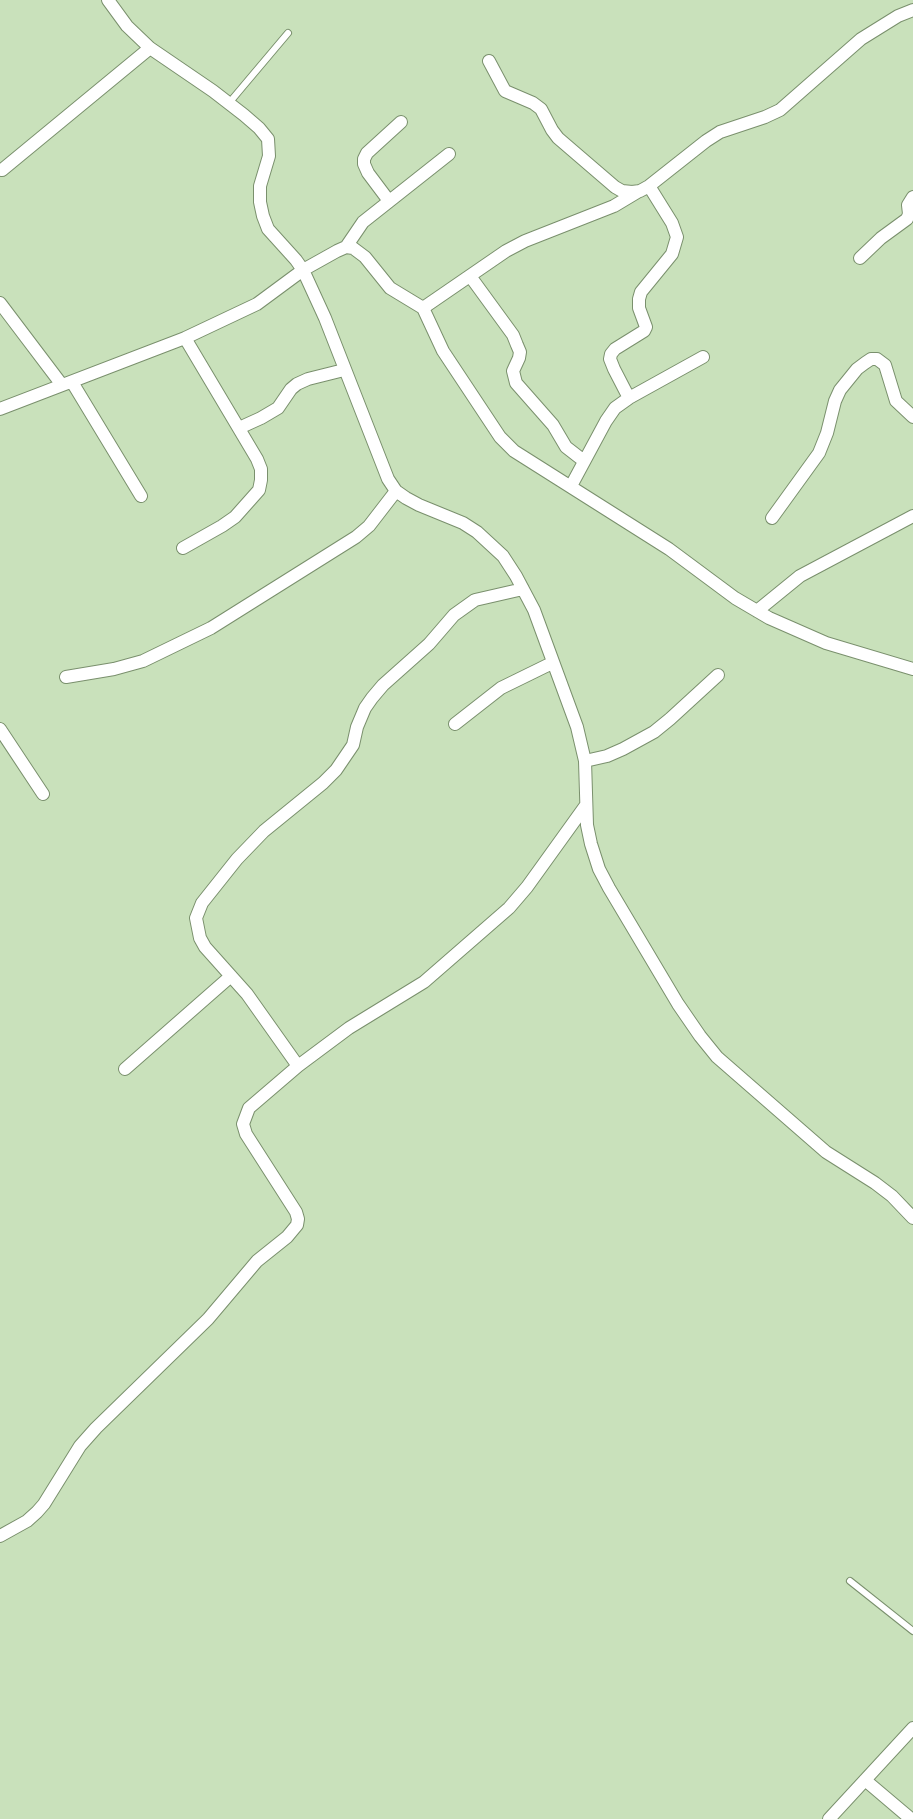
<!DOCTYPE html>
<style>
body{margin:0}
canvas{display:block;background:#c9e1bb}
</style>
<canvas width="913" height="1819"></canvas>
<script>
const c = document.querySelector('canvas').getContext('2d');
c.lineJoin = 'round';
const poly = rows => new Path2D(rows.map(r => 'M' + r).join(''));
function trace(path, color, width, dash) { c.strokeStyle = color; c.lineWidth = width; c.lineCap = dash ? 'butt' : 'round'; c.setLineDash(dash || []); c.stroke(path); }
const lane = poly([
 [229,103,288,33],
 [850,1581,913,1631]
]);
const street = poly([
 [108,0,127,26,150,48,213,91,244,115,259,128,268,139,269,156,260,186,260,202,263,216,268,229,296,260,303,270,325,318,388,479,396,491,406,498,419,505,463,523,477,532,503,556,516,576,534,610,577,727,585,761,587,825,591,844,599,869,609,888,678,1004,700,1036,717,1057,826,1152,875,1183,892,1196,913,1218],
 [489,61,505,91,533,103,541,109,552,130,558,138,615,187,622,191,632,192,640,191,649,186,706,141,720,132,765,117,780,110,861,39,898,16,913,10],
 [2,170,150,48],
 [389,201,368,173,364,164,364,159,367,153,401,122],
 [346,247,363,222,449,154],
 [860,258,881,238,907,219,909,214,908,205,913,197],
 [470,276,513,335,517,345,520,352,519,358,513,371,516,383,553,425,566,447,584,461],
 [0,303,62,385],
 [423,308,506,251,525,241,614,206,639,191],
 [72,382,141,496],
 [629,398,614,369,610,359,611,354,615,349,644,331,646,327,639,308,639,299,641,292,672,254,677,237,672,223,649,186],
 [0,409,185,338,257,304,303,270,337,251,346,247,353,248,365,257,390,288,423,308,443,351,500,437,514,451,669,549,735,598,769,618,826,643,913,669],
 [239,428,261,418,278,408,291,389,297,384,308,379,344,370],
 [571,486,606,421,615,408,629,398,703,357],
 [772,518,819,453,827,433,835,401,840,390,857,369,865,363,871,359,877,359,885,365,896,401,913,417],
 [183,548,222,526,235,517,259,490,261,480,261,469,257,459,185,338],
 [757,611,800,576,913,516],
 [66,677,114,669,143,661,211,628,356,537,369,526,396,491],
 [455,724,501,688,552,663],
 [0,729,43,794],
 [585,761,607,756,623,749,654,732,670,719,718,675],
 [298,1066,247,994,205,947,200,938,196,918,202,903,237,859,264,831,323,783,336,770,353,745,357,727,365,708,372,698,383,685,429,644,454,615,475,600,523,589],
 [125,1069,231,976],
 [0,1536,27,1521,37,1512,44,1504,80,1446,96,1428,208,1319,257,1261,287,1237,297,1225,298,1219,296,1212,246,1134,243,1124,249,1108,298,1066,349,1028,424,982,509,908,527,887,586,805],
 [865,1780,911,1819],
 [829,1819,913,1728]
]);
trace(lane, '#7a906d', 8);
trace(street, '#7a906d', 14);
trace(lane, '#fff', 6);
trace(street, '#fff', 12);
</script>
